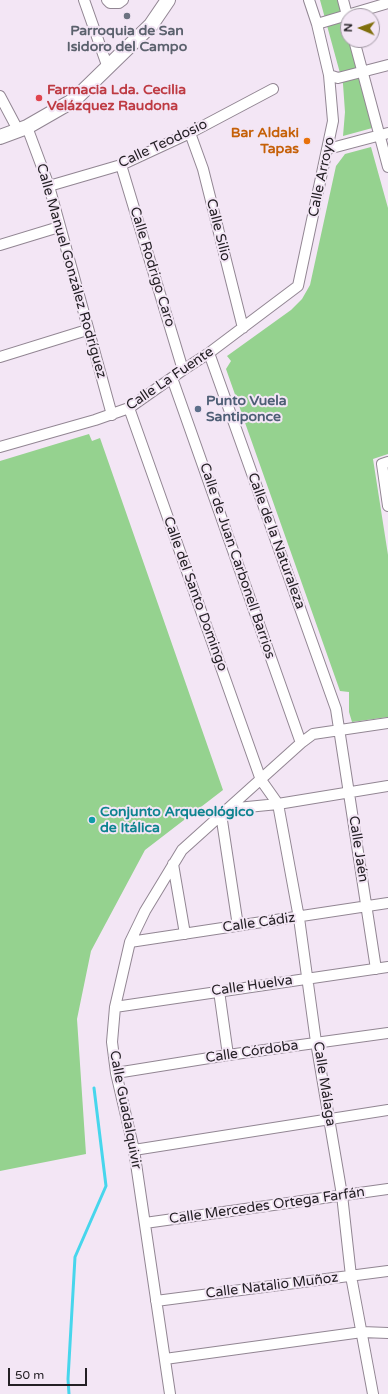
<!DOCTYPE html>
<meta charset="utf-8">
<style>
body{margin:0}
#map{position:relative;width:388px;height:1394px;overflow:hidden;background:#f3e6f5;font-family:"Varela Round",sans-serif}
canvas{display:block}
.north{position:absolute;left:340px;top:8px;width:40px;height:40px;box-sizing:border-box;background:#f3e6f5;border:1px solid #a097a2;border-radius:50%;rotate:272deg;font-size:11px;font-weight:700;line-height:16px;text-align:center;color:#242025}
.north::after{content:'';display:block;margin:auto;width:14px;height:18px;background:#806f0d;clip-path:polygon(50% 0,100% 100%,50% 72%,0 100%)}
.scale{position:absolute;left:8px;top:1368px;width:79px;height:18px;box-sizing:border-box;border:2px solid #242025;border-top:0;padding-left:5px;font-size:12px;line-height:14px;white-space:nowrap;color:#242025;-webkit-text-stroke:3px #f3e6f5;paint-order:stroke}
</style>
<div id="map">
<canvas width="388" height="1394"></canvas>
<div class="north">N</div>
<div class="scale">50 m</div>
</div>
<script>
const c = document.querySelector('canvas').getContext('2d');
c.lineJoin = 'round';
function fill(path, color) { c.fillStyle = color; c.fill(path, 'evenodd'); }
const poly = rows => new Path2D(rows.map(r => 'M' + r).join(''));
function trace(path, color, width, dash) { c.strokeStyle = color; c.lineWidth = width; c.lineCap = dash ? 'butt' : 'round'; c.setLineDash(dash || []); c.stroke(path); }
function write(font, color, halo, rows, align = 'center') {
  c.font = font + ' "Varela Round",sans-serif'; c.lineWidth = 4; c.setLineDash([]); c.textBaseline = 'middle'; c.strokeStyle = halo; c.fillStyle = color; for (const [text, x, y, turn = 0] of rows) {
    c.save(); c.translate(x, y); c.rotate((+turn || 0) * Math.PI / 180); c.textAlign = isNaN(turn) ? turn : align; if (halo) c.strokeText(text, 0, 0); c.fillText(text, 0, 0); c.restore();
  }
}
fill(poly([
 [320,0,341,0,348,27,348,40,352,40,376,127,343,136,345,112,343,84],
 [371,147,388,208,388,454,373,459,388,555,388,717,352,722,349,712,349,692,340,691,226,369,231,361,227,356,291,310,302,299,310,285,336,166,345,154],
 [89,434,92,441,100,438,223,790,145,850,91,951,77,1019,86,1154,0,1171,0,461]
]), '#95d28f');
trace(poly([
 [69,1394,68,1379,75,1257,106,1186,94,1088]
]), '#47d6ec', 3);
const street = poly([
 [84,0,108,68],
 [107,0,110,3,119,3,123,0],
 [343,0,348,19],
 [317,24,388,3],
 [354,40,388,167],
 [329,75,338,78,388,65],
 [0,96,18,130],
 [27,127,49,186,112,415],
 [190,133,203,169,243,328],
 [328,149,388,133],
 [121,165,183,370],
 [49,186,121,165,190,133,273,89],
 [0,245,59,227],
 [209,353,336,709,376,969],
 [0,357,87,330],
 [172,378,301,743],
 [129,408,261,780,278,804,299,918,316,1042,342,1195,351,1276,373,1394],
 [0,447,95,420,129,408,183,370,209,353,298,286,333,121,329,75,317,24,309,0],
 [388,462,382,464,388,506],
 [227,809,278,804,388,786],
 [221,814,238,926],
 [173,864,185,934],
 [130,942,388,903],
 [219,991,228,1055],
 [115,1007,388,967],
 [116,1073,228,1055,388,1033],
 [134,1150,388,1110],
 [145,1223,388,1189],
 [156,1301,388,1271],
 [165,1359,362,1332,388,1333],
 [170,1394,134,1150,116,1073,112,1042,115,1007,130,942,145,911,182,850,301,743,313,734,388,723]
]);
const secondary = poly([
 [0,137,27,127,74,100,151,25,168,0]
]);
trace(street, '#928693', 12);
trace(secondary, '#928693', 16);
trace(street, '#fff', 10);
trace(secondary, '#fff', 14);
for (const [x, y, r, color] of [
 [127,16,4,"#6b7280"],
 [39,98,4,"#e0444e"],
 [307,141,4,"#e8710a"],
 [198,409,4,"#5c6f8a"],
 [92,820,4,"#0f9aa8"]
]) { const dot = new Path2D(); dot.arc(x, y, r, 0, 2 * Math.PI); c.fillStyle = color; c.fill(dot); trace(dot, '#f3e6f5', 1.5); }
write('bold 14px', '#5b616d', '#f3e6f5', [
 ["Parroquia de San",127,31],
 ["Isidoro del Campo",127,47]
]);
write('bold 14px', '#be3a42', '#f3e6f5', [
 ["Farmacia Lda. Cecilia",47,90],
 ["Velázquez Raudona",47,106]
], 'left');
write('bold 14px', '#c56008', '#f3e6f5', [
 ["Bar Aldaki",299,133],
 ["Tapas",299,149]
], 'right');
write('14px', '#242025', '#f3e6f5', [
 ["Calle Teodosio",163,144,-25],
 ["Calle Arroyo",322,177,-78],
 ["Calle Silio",218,230,76],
 ["Calle Rodrigo Caro",152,267,73],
 ["Calle Manuel González Rodríguez",71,271,74],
 ["Calle La Fuente",170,379,-34],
 ["Calle de la Naturaleza",276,541,70],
 ["Calle de Juan Carbonell Barrios",237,561,71],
 ["Calle del Santo Domingo",195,594,70],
 ["Calle Jaén",358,849,81],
 ["Calle Cádiz",259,923,-8],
 ["Calle Huelva",252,986,-8],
 ["Calle Córdoba",252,1052,-8],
 ["Calle Málaga",324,1084,81],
 ["Calle Guadalquivir",125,1110,79],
 ["Calle Mercedes Ortega Farfán",267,1206,-8],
 ["Calle Natalio Muñoz",272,1286,-7]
]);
write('bold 14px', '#4e5e75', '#f3e6f5', [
 ["Punto Vuela",206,401],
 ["Santiponce",206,417]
], 'left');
write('bold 14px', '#0d838f', '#f3e6f5', [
 ["Conjunto Arqueológico",100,812],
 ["de Itálica",100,828]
], 'left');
</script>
